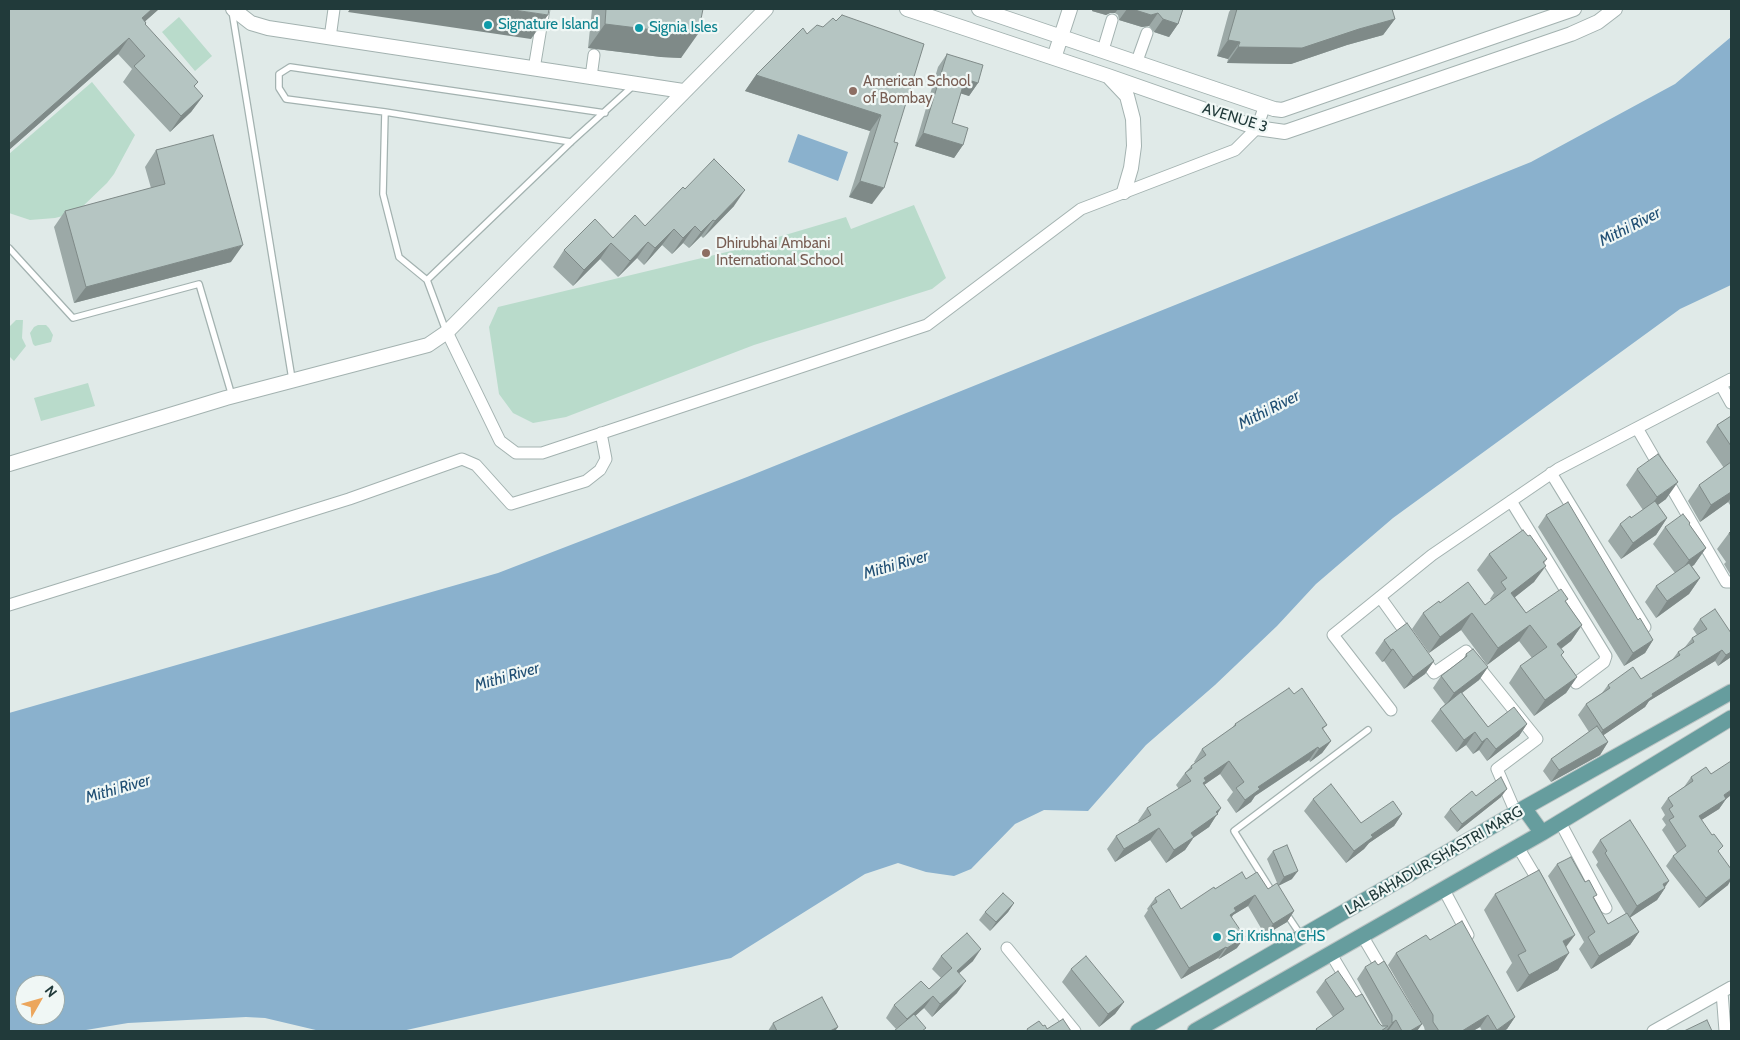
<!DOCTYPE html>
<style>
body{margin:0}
#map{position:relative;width:1740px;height:1040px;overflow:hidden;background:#e0eae8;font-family:Cabin,sans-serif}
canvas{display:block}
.frame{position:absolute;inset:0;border:10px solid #213a3a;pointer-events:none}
.north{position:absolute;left:15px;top:975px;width:50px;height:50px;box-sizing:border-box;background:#f0f7f5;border:1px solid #9dabaa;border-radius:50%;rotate:52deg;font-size:14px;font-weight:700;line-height:20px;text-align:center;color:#213a3a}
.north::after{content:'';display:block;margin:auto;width:18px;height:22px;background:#eca65c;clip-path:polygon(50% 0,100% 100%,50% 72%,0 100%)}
</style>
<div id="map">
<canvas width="1740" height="1040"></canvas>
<div class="frame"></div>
<div class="north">N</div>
</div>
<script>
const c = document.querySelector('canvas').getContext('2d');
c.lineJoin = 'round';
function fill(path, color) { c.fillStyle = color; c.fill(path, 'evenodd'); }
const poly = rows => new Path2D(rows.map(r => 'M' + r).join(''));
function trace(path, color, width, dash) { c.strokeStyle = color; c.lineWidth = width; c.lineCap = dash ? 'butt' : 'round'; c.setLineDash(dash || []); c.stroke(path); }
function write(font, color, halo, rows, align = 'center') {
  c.font = font + ' Cabin,sans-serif'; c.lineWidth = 4.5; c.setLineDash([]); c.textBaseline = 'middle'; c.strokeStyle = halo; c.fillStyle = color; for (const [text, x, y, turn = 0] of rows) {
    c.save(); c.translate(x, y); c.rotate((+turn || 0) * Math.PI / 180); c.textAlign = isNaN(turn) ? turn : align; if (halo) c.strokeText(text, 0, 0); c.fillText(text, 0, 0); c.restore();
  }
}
fill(poly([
 [179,17,212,56,195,71,162,32],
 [92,82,135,135,114,174,107,183,81,208,67,215,55,218,30,220,9,213,9,154],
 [914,205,946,278,932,289,754,345,566,417,533,423,513,413,499,394,489,327,498,307,731,251,846,217,851,229],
 [16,320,23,320,22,338,26,346,14,361,9,356,9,327],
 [38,325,46,325,49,328,53,335,51,342,35,346,33,344,30,333,34,327],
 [88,383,95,406,41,421,34,398]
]), '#b9dbcb');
fill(poly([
 [1731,37,1731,285,1680,309,1393,518,1316,584,1277,626,1215,685,1146,745,1088,811,1044,810,1015,824,971,869,954,876,926,872,898,863,865,874,731,958,402,1031,320,1031,265,1018,246,1017,128,1023,80,1031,9,1031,9,713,498,573,747,477,1531,162,1675,84],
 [25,985,55,985,55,1015,25,1015],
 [798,134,848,152,838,181,788,162]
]), '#8ab1cd');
const service = poly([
 [232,11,292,379],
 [385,112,383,194,399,257,427,280],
 [571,142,385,112,286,99,279,88,279,74,290,67,605,113],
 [9,248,73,318,199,284,232,396],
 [446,331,427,280,571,142,634,85],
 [1273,893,1234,831,1368,730],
 [1286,913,1302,937]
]);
const minor = poly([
 [330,38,334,9],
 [1103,50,1112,20],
 [1137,61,1147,33],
 [534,69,544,9],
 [591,77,594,55],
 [447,332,500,441,516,453,542,453,927,325,1081,209,1235,150,1257,128,1265,105],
 [1721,385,1731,403],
 [1637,428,1726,582,1731,582],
 [1551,473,1645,627],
 [1511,501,1606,656,1604,662,1576,683],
 [1380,597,1411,640],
 [9,605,349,499,462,459,476,465,511,504,586,481,600,470,606,459,601,433],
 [1421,655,1434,673,1466,651,1537,739,1497,769,1516,813],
 [1391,710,1333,635,1432,555,1558,469,1731,379],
 [1560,822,1606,908],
 [1518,847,1540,884],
 [1444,890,1468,935],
 [1363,937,1386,976],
 [1007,948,1075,1031],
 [1331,954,1377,1031],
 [1722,992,1725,1031],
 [1653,1031,1731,987]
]);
const tertiary = poly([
 [233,9,251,23,268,28,683,91],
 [907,9,1108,76,1257,128,1285,132,1571,34,1598,22,1615,9],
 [979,9,1274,109,1282,110,1574,9],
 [1054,58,1070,9],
 [1109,77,1127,96,1133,119,1134,146,1131,168,1124,192],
 [9,464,226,398,428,345,447,332,766,9]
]);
const primary = poly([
 [1524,808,1542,833],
 [1138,1031,1524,808,1731,692],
 [1195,1031,1542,833,1731,718]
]);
trace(service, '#a3b2b0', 8);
trace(minor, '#a3b2b0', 13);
trace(tertiary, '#a3b2b0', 16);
trace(primary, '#bcc4c4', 17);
trace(service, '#fff', 5.5);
trace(minor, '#fff', 11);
trace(tertiary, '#fff', 14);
trace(primary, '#669d9e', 15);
fill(poly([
 [9,9,159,9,145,21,146,23,145,25,198,82,194,87,203,96,191,112,170,132,123,82,132,69,118,54,9,150],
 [592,9,703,9,681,58,661,57,588,48],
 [1092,9,1183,9,1178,24,1169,37,1154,32,1149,26,1142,27,1119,20,1118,15,1115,13,1110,13,1106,15,1092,11],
 [1231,9,1392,9,1395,19,1383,35,1347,45,1291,64,1227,63,1228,59,1217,56,1229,12],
 [836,21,924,44,872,204,849,197,870,131,745,91,756,75,807,34],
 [947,54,978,83,969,96,961,93,952,123,963,145,954,158,915,146,938,67],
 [156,150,231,262,74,303,54,227,65,211,151,188,145,167],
 [685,189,734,206,703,238,701,236,689,248,683,243,672,254,662,245,644,265,637,258,618,277,600,259,573,286,553,267,564,250,613,238,645,226],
 [1731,416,1731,505,1730,505,1728,502,1700,522,1688,501,1699,485,1724,468,1706,442,1717,425],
 [1637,469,1666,499,1657,505,1667,518,1656,535,1621,559,1608,541,1620,524,1631,518,1643,510,1626,485],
 [1546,515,1638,620,1653,640,1645,653,1624,666,1538,527],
 [1689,524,1706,548,1694,565,1692,566,1700,578,1689,594,1656,618,1645,602,1656,586,1675,573,1653,544,1665,527],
 [1731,531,1731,573,1730,574,1724,564,1726,562,1717,549,1729,533],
 [1489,554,1544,563,1534,582,1515,597,1526,613,1566,603,1582,625,1571,641,1561,649,1564,652,1561,656,1577,677,1566,693,1534,716,1509,683,1520,666,1532,658,1519,641,1487,665,1461,630,1429,653,1412,629,1423,613,1440,603,1485,605,1491,600,1490,599,1494,593,1477,570],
 [1700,619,1731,633,1731,657,1718,666,1715,661,1649,701,1645,707,1603,735,1608,742,1600,755,1551,782,1543,771,1551,759,1589,732,1578,715,1586,704,1602,693,1608,685,1641,679,1672,660,1678,652,1685,647,1692,638,1697,635,1693,629],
 [1384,640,1434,661,1425,674,1404,689,1384,661,1382,662,1375,653],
 [1466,654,1488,667,1479,680,1462,693,1488,727,1527,724,1519,736,1487,761,1479,750,1473,754,1466,745,1456,752,1431,721,1440,709,1445,704,1433,688,1441,676,1464,658],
 [1294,694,1327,725,1323,729,1331,741,1322,753,1310,762,1309,760,1255,796,1251,802,1236,813,1227,800,1233,792,1220,774,1204,785,1221,808,1209,827,1194,837,1185,850,1166,863,1150,840,1115,862,1107,849,1116,836,1139,822,1138,821,1147,808,1179,789,1176,785,1185,773,1191,766,1195,763,1194,762,1202,749,1232,728,1235,724],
 [1711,774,1731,795,1726,799,1719,809,1701,820,1719,852,1728,885,1699,908,1666,866,1673,856,1677,853,1662,830,1666,825,1662,819,1665,815,1661,808,1668,798,1684,787,1691,777],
 [1476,796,1501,797,1457,832,1444,817,1450,809],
 [1313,799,1361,823,1402,814,1394,826,1369,843,1364,849,1346,863,1304,811],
 [1600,840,1665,888,1657,900,1630,917,1639,932,1630,945,1591,969,1579,949,1584,942,1548,876,1557,864,1594,899,1608,924,1626,914,1596,865,1598,862,1592,852],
 [1273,851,1292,879,1278,886,1294,911,1287,922,1265,935,1248,906,1233,915,1232,917,1237,948,1219,959,1218,958,1181,979,1144,916,1148,910,1147,909,1155,898,1181,909,1215,889,1246,879,1268,889,1278,885,1267,859],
 [1495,894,1566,947,1558,970,1517,992,1506,972,1512,963,1484,910],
 [1014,903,1008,912,990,931,979,920,985,912],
 [1430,940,1515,1017,1507,1029,1504,1031,1482,1031,1480,1027,1473,1031,1425,1031,1424,1027,1388,965,1396,953],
 [941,956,973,961,959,973,957,993,932,1017,924,1008,896,1029,886,1018,894,1005,929,989,941,978,932,969],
 [1365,967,1422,1024,1417,1031,1315,1031,1316,1029,1333,1017,1316,992,1325,980,1356,997,1379,1023,1383,1026,1357,979],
 [1071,969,1124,1002,1115,1014,1099,1027,1062,982],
 [773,1023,838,1027,835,1031,768,1031]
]), '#9ca9a7');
fill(poly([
 [152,9,159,9,131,34,142,18],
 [350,9,507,9,548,15,531,39,348,12],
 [1093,9,1118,9,1115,13,1110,13,1106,15,1092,11],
 [1127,9,1132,9,1158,13,1149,26,1142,27,1119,20],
 [1163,19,1178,24,1169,37,1154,32],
 [1395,19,1383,35,1347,45,1291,64,1227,63,1238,47,1359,29],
 [605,24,698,34,681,58,661,57,588,48],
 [129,38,118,54,9,150,9,144],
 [1228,40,1240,42,1228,59,1217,56],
 [756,75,881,115,870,131,745,91],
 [965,79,978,83,969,96,956,92],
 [203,96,191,112,170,132,181,116],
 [923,133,963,145,954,158,915,146],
 [860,181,884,188,872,204,849,197],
 [745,190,734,206,703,238,715,221],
 [713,220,701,236,689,248,701,232],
 [695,226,683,243,672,254,683,238],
 [674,229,662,245,644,265,655,248],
 [648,242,637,258,618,277,630,261],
 [611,243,600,259,573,286,584,270],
 [243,245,231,262,74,303,86,287],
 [1678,482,1666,499,1646,514,1657,497],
 [1731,492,1731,498,1728,502,1700,522,1711,505],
 [1667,518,1656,535,1621,559,1633,543],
 [1706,548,1694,565,1677,576,1689,560],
 [1547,559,1537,573,1546,566,1534,582,1500,609,1511,593],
 [1700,578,1689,594,1656,618,1667,601],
 [1472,613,1461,630,1429,653,1440,637],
 [1530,625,1519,641,1487,665,1498,648],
 [1582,625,1571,641,1546,660,1557,644],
 [1653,640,1645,653,1624,666,1633,653],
 [1393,649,1384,661,1382,662,1391,650],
 [1722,650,1715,661,1649,701,1645,707,1595,741,1603,730,1652,694],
 [1731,652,1731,657,1718,666,1726,655],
 [1434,661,1425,674,1404,689,1413,677],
 [1488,667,1479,680,1446,705,1454,693],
 [1577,677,1566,693,1534,716,1545,700],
 [1527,724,1519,736,1487,761,1496,749],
 [1475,732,1466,745,1456,752,1464,740],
 [1487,738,1479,750,1473,754,1482,742],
 [1331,741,1322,753,1310,762,1319,749],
 [1608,742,1600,755,1551,782,1559,770],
 [1318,747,1309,760,1255,796,1251,802,1236,813,1245,800,1258,787],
 [1229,761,1220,774,1201,787,1204,778],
 [1507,789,1501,797,1457,832,1462,824],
 [1731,790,1731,795,1726,799,1719,809,1692,826,1699,816,1724,795],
 [1221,808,1209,827,1189,841,1194,837,1185,850,1166,863,1174,850,1191,833],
 [1402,814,1394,826,1369,843,1364,849,1346,863,1354,851,1371,835],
 [1159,828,1150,840,1115,862,1124,849],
 [1298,871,1292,879,1278,886,1284,877],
 [1731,878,1731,880,1728,885,1699,908,1706,898],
 [1669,881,1663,890,1665,888,1657,900,1628,919,1637,906,1663,884],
 [1255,895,1248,906,1233,915,1228,922,1223,926,1234,908],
 [1014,903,1008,912,990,931,996,922],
 [1294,911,1287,922,1265,935,1273,924],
 [1639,932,1630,945,1591,969,1599,956],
 [1575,935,1563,951,1563,941],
 [1245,937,1237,948,1219,959,1227,948],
 [1226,947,1218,958,1181,979,1189,968],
 [981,949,973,961,948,983,957,971],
 [1569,953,1558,970,1517,992,1529,975],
 [966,981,957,993,932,1017,940,1004],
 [933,996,924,1008,899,1031,907,1019],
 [1124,1002,1115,1014,1099,1027,1108,1014],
 [1488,1015,1480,1027,1473,1031,1462,1031],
 [1515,1017,1507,1029,1504,1031,1496,1031],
 [1396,1020,1388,1031,1386,1031,1392,1023],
 [1422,1024,1417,1031,1410,1031],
 [838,1027,835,1031,830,1031]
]), '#7f8a88');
const building = poly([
 [9,9,152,9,142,18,146,23,145,24,198,82,194,86,203,96,181,116,134,66,145,56,129,38,9,144,9,9],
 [507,9,549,9,548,15,507,9],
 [606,9,703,9,698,34,678,33,605,24,606,9],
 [1132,9,1183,9,1178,24,1163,19,1158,13,1151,15,1132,9],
 [1237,9,1392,9,1395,19,1359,29,1302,48,1238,47,1240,42,1228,40,1237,9],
 [842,15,924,44,894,142,898,143,884,188,860,181,881,115,756,75,803,28,807,34,817,25,823,27,833,18,836,21,842,15],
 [947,54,983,65,978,83,965,79,952,123,968,128,963,145,923,133,947,54],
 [213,135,243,245,86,287,65,211,165,184,156,150,213,135],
 [714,159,745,190,715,221,713,220,701,232,695,226,683,238,674,229,655,248,648,242,630,261,611,243,584,270,564,250,595,219,613,238,635,215,645,226,683,187,685,189,714,159],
 [1731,416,1731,446,1717,425,1731,416],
 [1658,454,1678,482,1657,497,1637,469,1658,454],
 [1731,462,1731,492,1711,505,1699,485,1731,462],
 [1655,501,1667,518,1633,543,1620,524,1630,516,1631,518,1655,501],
 [1568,502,1638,620,1640,618,1653,640,1633,653,1546,515,1568,502],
 [1683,514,1690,523,1689,524,1706,548,1689,560,1665,527,1683,514],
 [1523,530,1528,536,1530,535,1547,559,1543,562,1546,566,1511,593,1526,613,1561,589,1568,599,1565,601,1582,625,1557,644,1564,652,1561,655,1577,677,1545,700,1520,666,1547,647,1530,625,1498,648,1472,613,1440,637,1423,613,1439,601,1440,603,1468,582,1485,605,1506,589,1501,582,1507,578,1489,554,1523,530],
 [1731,531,1731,537,1729,533,1731,531],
 [1689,563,1700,578,1667,601,1656,586,1689,563],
 [1715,609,1731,633,1731,652,1726,655,1722,650,1652,694,1653,696,1603,730,1586,704,1610,688,1608,685,1633,667,1641,679,1680,655,1678,652,1694,642,1692,638,1707,629,1700,619,1715,609],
 [1407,623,1434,661,1413,677,1393,649,1391,650,1384,640,1407,623],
 [1473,649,1488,667,1454,693,1441,676,1467,656,1466,654,1473,649],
 [1289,688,1294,694,1302,688,1327,725,1322,728,1331,741,1319,749,1318,747,1258,787,1260,789,1245,800,1236,788,1244,782,1229,761,1204,778,1206,781,1203,783,1221,808,1216,812,1218,814,1191,833,1194,837,1174,850,1159,828,1124,849,1116,836,1151,815,1147,808,1191,781,1185,773,1192,768,1191,766,1206,755,1202,749,1236,725,1235,724,1289,688],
 [1461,692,1488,727,1514,707,1527,724,1496,749,1487,738,1482,742,1475,732,1464,740,1440,709,1461,692],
 [1597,726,1608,742,1559,770,1551,759,1597,726],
 [1731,761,1731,790,1724,795,1726,799,1699,816,1712,835,1714,834,1723,846,1718,851,1731,869,1731,878,1706,898,1673,856,1686,846,1669,820,1674,817,1669,809,1673,806,1668,798,1693,781,1691,777,1706,767,1711,774,1731,761],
 [1501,777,1507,789,1462,824,1450,809,1472,791,1476,796,1501,777],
 [1331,784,1361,823,1393,801,1402,814,1371,835,1373,837,1354,851,1313,799,1331,784],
 [1630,820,1669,881,1663,884,1665,888,1637,906,1605,853,1607,851,1600,840,1630,820],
 [1287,845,1298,871,1284,877,1273,851,1287,845],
 [1571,857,1585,882,1589,880,1597,895,1593,897,1608,924,1627,913,1639,932,1599,956,1588,937,1595,932,1557,864,1571,857],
 [1539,870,1575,935,1563,941,1569,953,1529,975,1518,955,1526,951,1495,894,1539,870],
 [1242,872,1246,879,1257,872,1268,889,1277,883,1294,911,1273,924,1255,895,1234,908,1236,911,1230,915,1245,937,1227,948,1226,947,1189,968,1151,906,1157,902,1155,898,1169,889,1181,909,1214,887,1215,889,1242,872],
 [1003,893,1014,903,996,922,985,912,1003,893],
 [1462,921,1515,1017,1497,1030,1488,1015,1462,1031,1439,1031,1433,1022,1433,1015,1396,953,1426,935,1430,940,1462,921],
 [967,933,981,949,957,971,966,981,940,1004,933,996,907,1019,894,1005,921,981,929,989,952,968,941,956,967,933],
 [1086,956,1124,1002,1108,1014,1071,969,1086,956],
 [1375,961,1378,965,1384,961,1422,1024,1410,1031,1402,1031,1396,1020,1392,1023,1392,1015,1365,967,1375,961],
 [1338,971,1356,997,1362,994,1379,1023,1382,1026,1388,1026,1381,1031,1318,1031,1316,1029,1344,1009,1325,980,1338,971],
 [822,997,838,1027,830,1031,777,1031,773,1023,822,997],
 [914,1014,926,1028,922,1031,894,1031,914,1014],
 [1063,1019,1071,1031,1028,1031,1027,1029,1039,1021,1043,1026,1045,1025,1047,1029,1063,1019],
 [1707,1020,1712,1031,1684,1031,1707,1020]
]);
fill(building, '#b5c5c2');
trace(building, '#7f8a88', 1);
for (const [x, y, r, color] of [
 [488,25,5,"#0f9aa8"],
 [639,28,5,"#0f9aa8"],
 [853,91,5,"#8d6e63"],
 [706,253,5,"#8d6e63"],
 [1217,937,5,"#0f9aa8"]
]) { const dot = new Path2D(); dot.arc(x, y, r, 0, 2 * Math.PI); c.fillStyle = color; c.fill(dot); trace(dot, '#f0f7f5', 2); }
write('15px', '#0d838f', '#f0f7f5', [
 ["Signature Island",498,25],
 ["Signia Isles",649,28],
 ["Sri Krishna CHS",1227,937]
], 'left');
write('15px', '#785e54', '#f0f7f5', [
 ["American School",863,82],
 ["of Bombay",863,99],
 ["Dhirubhai Ambani",716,244],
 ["International School",716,261]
], 'left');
write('15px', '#213a3a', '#f0f7f5', [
 ["AVENUE 3",1235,118,17],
 ["LAL BAHADUR SHASTRI MARG",1434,861,-30]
]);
write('italic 16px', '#1f4e73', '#f0f7f5', [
 ["Mithi River",1630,227,-27],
 ["Mithi River",1269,410,-27],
 ["Mithi River",896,565,-16],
 ["Mithi River",507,677,-16],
 ["Mithi River",118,789,-16]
]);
</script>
